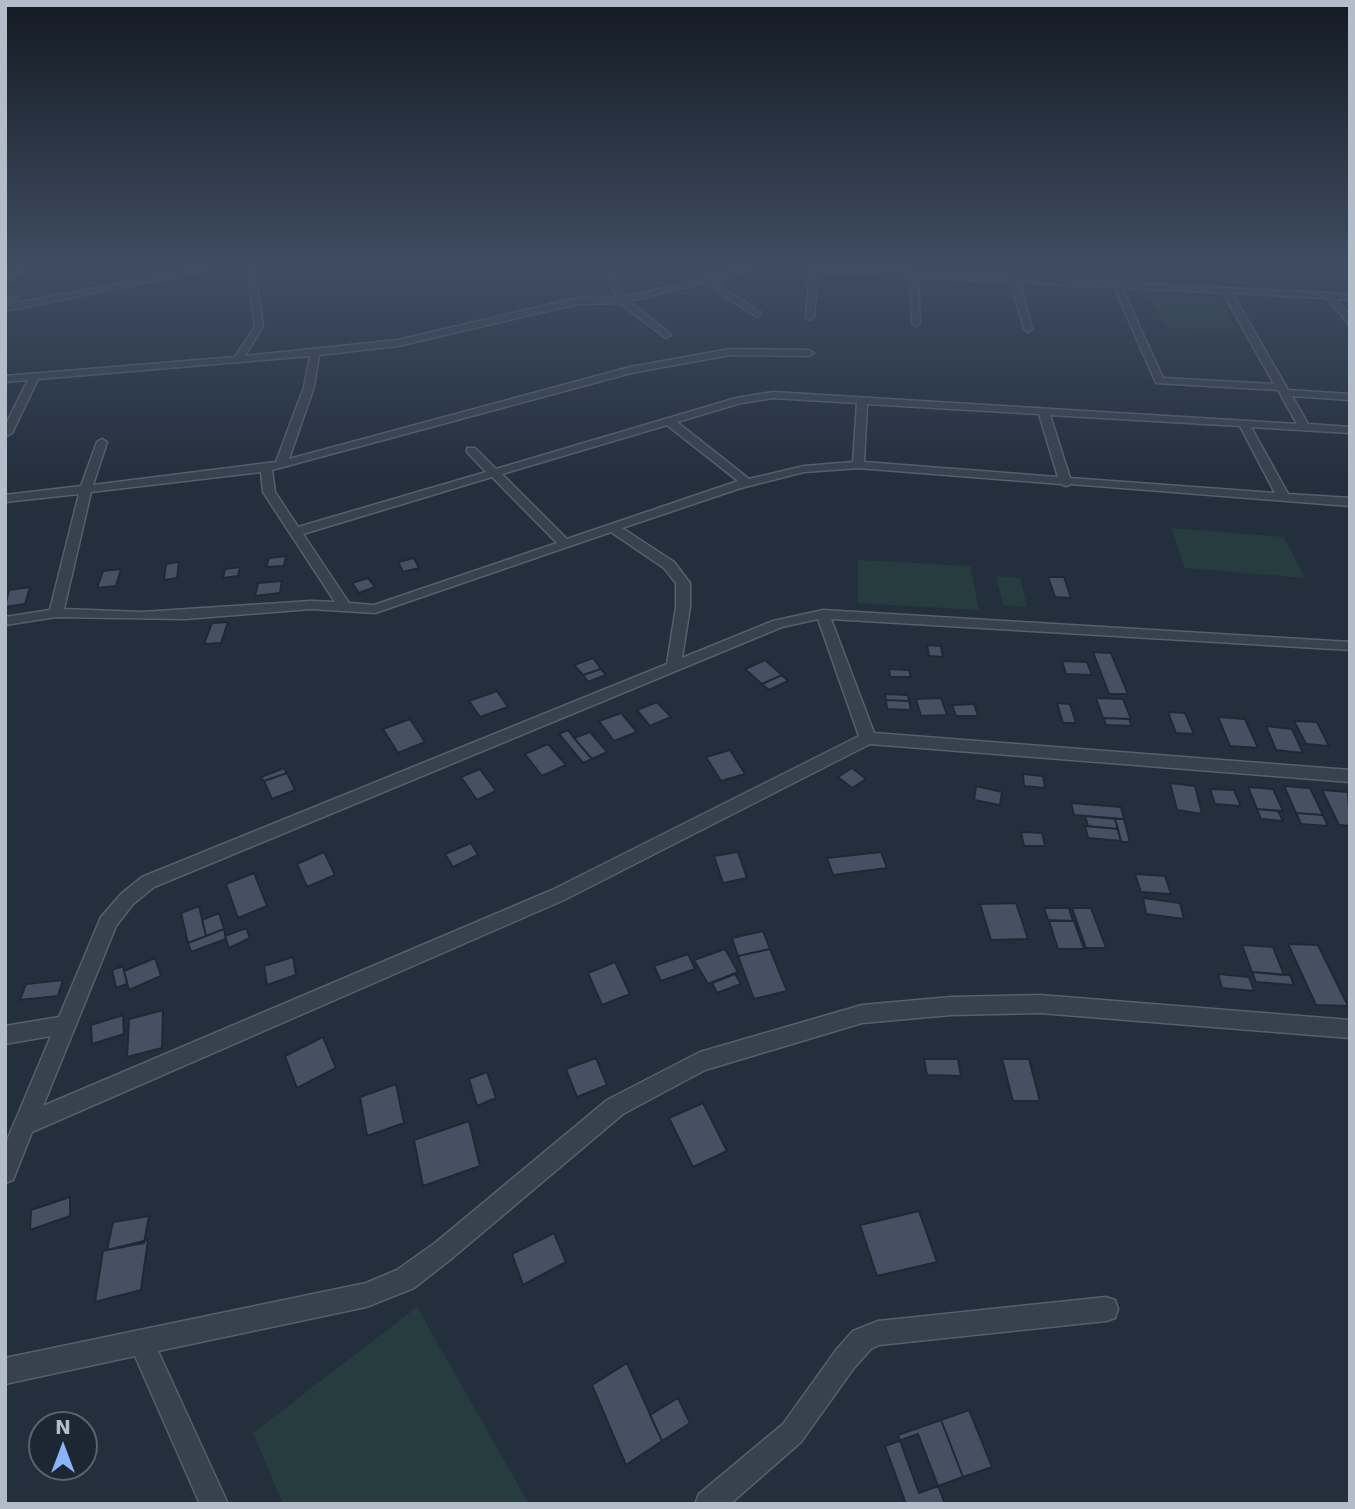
<!DOCTYPE html>
<style>
body{margin:0}
#map{position:relative;width:1355px;height:1509px;overflow:hidden;background:#242f3e;font-family:"DejaVu Sans",sans-serif}
canvas{display:block}
.frame{position:absolute;inset:0;border:7px solid #b4bcc9;pointer-events:none}
.north{position:absolute;left:28px;top:1411px;width:70px;height:70px;box-sizing:border-box;background:#1d2633;border:2px solid #59626f;border-radius:50%;rotate:0deg;font-size:19px;font-weight:700;line-height:28px;text-align:center;color:#b4bcc9}
.north::after{content:'';display:block;margin:auto;width:24px;height:32px;background:#8ab4f8;clip-path:polygon(50% 0,100% 100%,50% 72%,0 100%)}
</style>
<div id="map">
<canvas width="1355" height="1509"></canvas>
<div class="frame"></div>
<div class="north">N</div>
</div>
<script>
const c = document.querySelector('canvas').getContext('2d');
c.lineJoin = 'round';
function fill(path, color) { c.fillStyle = color; c.fill(path, 'evenodd'); }
const poly = rows => new Path2D(rows.map(r => 'M' + r).join(''));
function trace(path, color, width, dash) { c.strokeStyle = color; c.lineWidth = width; c.lineCap = dash ? 'butt' : 'round'; c.setLineDash(dash || []); c.stroke(path); }
fill(poly([
 [1148,292,1217,296,1238,331,1164,327],
 [1171,528,1284,537,1305,578,1185,568],
 [858,560,970,566,979,610,858,603],
 [996,576,1020,578,1027,607,1003,605],
 [417,1307,529,1504,283,1504,253,1433]
]), '#263c3f');
const building = poly([
 [5,295,26,295,16,302,5,304,5,295],
 [286,556,284,566,266,567,269,558,286,556],
 [414,558,419,568,403,572,398,562,414,558],
 [179,562,177,578,164,580,166,564,179,562],
 [240,567,238,576,223,578,225,569,240,567],
 [121,569,116,586,97,588,103,571,121,569],
 [1048,577,1064,577,1071,598,1055,597,1048,577],
 [368,578,375,587,359,593,352,583,368,578],
 [282,581,280,593,255,596,258,583,282,581],
 [30,587,25,604,5,607,9,590,30,587],
 [228,622,221,643,204,644,212,623,228,622],
 [927,645,941,646,943,657,929,656,927,645],
 [1093,652,1111,653,1128,694,1109,694,1093,652],
 [593,658,601,669,583,675,574,665,593,658],
 [765,660,782,675,762,684,745,669,765,660],
 [1062,661,1087,662,1092,675,1066,674,1062,661],
 [601,669,606,675,588,682,583,675,601,669],
 [889,669,909,670,911,677,890,677,889,669],
 [782,675,788,681,769,690,762,684,782,675],
 [497,691,508,707,480,717,469,701,497,691],
 [885,694,908,695,909,701,886,700,885,694],
 [941,698,947,715,921,716,916,699,941,698],
 [1096,698,1123,699,1131,719,1103,718,1096,698],
 [886,700,909,701,911,710,887,709,886,700],
 [657,702,671,717,650,726,637,710,657,702],
 [1057,703,1070,704,1076,723,1063,723,1057,703],
 [974,704,978,716,956,716,952,705,974,704],
 [1168,712,1185,713,1194,734,1176,733,1168,712],
 [621,713,637,732,614,741,599,721,621,713],
 [1218,717,1245,719,1258,748,1230,746,1218,717],
 [1103,718,1129,719,1132,726,1106,725,1103,718],
 [410,719,425,742,398,753,383,729,410,719],
 [1294,721,1317,722,1329,746,1306,744,1294,721],
 [1266,726,1292,729,1303,753,1276,750,1266,726],
 [568,730,574,738,592,759,583,763,559,734,568,730],
 [590,732,607,752,592,759,574,738,590,732],
 [548,744,566,765,542,776,525,754,548,744],
 [730,750,745,774,721,781,706,757,730,750],
 [284,768,287,773,264,781,261,777,284,768],
 [852,768,866,779,852,788,838,777,852,768],
 [480,769,496,791,477,800,461,777,480,769],
 [287,773,295,790,272,799,264,781,287,773],
 [1023,774,1043,776,1045,788,1024,786,1023,774],
 [1170,783,1195,786,1202,814,1177,810,1170,783],
 [976,786,1002,792,1000,805,974,800,976,786],
 [1284,786,1310,788,1323,815,1296,813,1284,786],
 [1248,787,1273,789,1283,811,1257,809,1248,787],
 [1210,789,1234,790,1241,806,1215,804,1210,789],
 [1322,790,1348,792,1350,826,1339,825,1322,790],
 [1071,803,1121,807,1124,819,1074,815,1071,803],
 [1257,809,1278,811,1283,821,1261,819,1257,809],
 [1296,813,1323,815,1328,826,1301,824,1296,813],
 [1085,816,1115,819,1118,829,1088,826,1085,816],
 [1115,819,1124,819,1130,842,1121,842,1115,819],
 [1085,826,1118,829,1121,841,1088,838,1085,826],
 [1021,832,1042,833,1045,846,1024,846,1021,832],
 [471,843,478,855,453,867,445,854,471,843],
 [324,852,335,875,307,887,297,864,324,852],
 [738,852,747,878,723,883,714,856,738,852],
 [881,852,887,868,833,875,827,858,881,852],
 [254,873,267,906,238,918,226,884,254,873],
 [1135,874,1165,876,1171,894,1141,892,1135,874],
 [1143,898,1180,903,1184,919,1146,914,1143,898],
 [1016,903,1028,939,991,940,980,904,1016,903],
 [199,906,206,936,188,943,181,913,199,906],
 [1044,908,1069,908,1073,921,1048,920,1044,908],
 [1072,908,1091,908,1106,948,1086,948,1072,908],
 [219,913,224,929,206,936,202,920,219,913],
 [1049,921,1074,921,1084,949,1058,949,1049,921],
 [246,928,250,938,229,948,225,936,246,928],
 [224,929,226,939,191,952,188,943,224,929],
 [763,931,770,949,738,956,732,938,763,931],
 [1288,944,1318,945,1348,1006,1316,1005,1288,944],
 [1242,945,1273,947,1284,975,1252,972,1242,945],
 [725,949,738,972,708,984,694,960,725,949],
 [770,949,787,991,754,999,738,956,770,949],
 [688,954,695,969,661,981,654,966,688,954],
 [293,957,296,975,267,985,264,966,293,957],
 [155,958,161,976,129,990,124,971,155,958],
 [615,962,630,994,602,1005,588,973,615,962],
 [123,966,127,984,116,988,112,970,123,966],
 [1252,972,1290,975,1294,985,1256,982,1252,972],
 [735,974,741,984,717,993,712,983,735,974],
 [1218,974,1249,977,1254,991,1222,988,1218,974],
 [63,980,58,996,20,1000,26,984,63,980],
 [163,1010,162,1048,127,1057,129,1019,163,1010],
 [123,1015,124,1034,92,1044,91,1025,123,1015],
 [323,1037,336,1068,297,1088,285,1056,323,1037],
 [596,1058,607,1085,577,1097,566,1069,596,1058],
 [924,1059,958,1059,961,1076,927,1075,924,1059],
 [1002,1059,1029,1059,1040,1101,1013,1101,1002,1059],
 [487,1072,496,1098,477,1106,469,1079,487,1072],
 [396,1084,404,1123,367,1136,360,1097,396,1084],
 [703,1103,727,1151,693,1167,669,1118,703,1103],
 [469,1121,480,1166,423,1186,414,1140,469,1121],
 [70,1197,70,1216,30,1230,31,1210,70,1197],
 [919,1211,937,1262,877,1276,860,1225,919,1211],
 [149,1216,144,1243,107,1250,113,1222,149,1216],
 [554,1233,566,1262,523,1285,512,1254,554,1233],
 [148,1240,141,1290,95,1302,103,1251,148,1240],
 [627,1363,662,1441,626,1465,592,1385,627,1363],
 [678,1398,690,1423,662,1441,650,1415,678,1398],
 [969,1410,992,1467,963,1477,941,1420,969,1410],
 [941,1420,963,1477,919,1493,898,1435,941,1420],
 [918,1434,945,1504,906,1504,885,1446,918,1434]
]);
fill(building, '#455162');
trace(building, '#1f2835', 2);
const street = poly([
 [14,270,23,270,5,283,5,277,14,270],
 [192,270,209,270,5,311,5,305,192,270],
 [247,270,255,270,263,326,245,356,398,340,577,298,617,298,604,270,612,270,625,297,739,270,754,270,712,281,760,312,761,314,757,317,704,283,629,301,669,333,671,335,666,338,620,303,577,304,398,346,319,355,314,387,289,459,630,367,730,349,809,350,814,353,809,356,730,355,631,373,272,470,275,492,298,527,486,472,467,452,467,448,475,448,496,469,736,398,773,392,1297,424,1278,390,1156,383,1114,287,1020,283,1032,329,1028,332,1024,329,1011,282,918,277,920,323,916,326,912,323,910,277,818,272,814,317,810,320,806,317,810,270,869,270,1350,294,1350,300,1336,299,1350,316,1350,325,1326,298,1232,293,1288,390,1350,394,1350,400,1292,396,1308,424,1350,427,1350,433,1251,427,1288,494,1350,498,1350,506,1071,484,1066,486,1061,484,858,468,804,472,741,488,622,528,674,562,690,583,690,607,682,658,773,621,823,610,1350,642,1350,650,831,619,874,733,1350,770,1350,782,870,744,564,900,32,1132,13,1180,5,1183,5,1145,51,1036,5,1044,5,1026,59,1017,101,917,121,894,142,877,667,664,676,607,676,583,664,568,611,532,375,613,311,609,185,619,56,617,5,625,5,617,50,610,79,494,5,502,5,495,81,486,97,442,102,439,107,442,93,485,276,462,304,387,310,356,38,379,12,433,7,436,5,426,28,380,5,382,5,376,235,357,255,326,247,270],
 [1122,288,1223,293,1274,384,1163,378,1122,288],
 [773,398,857,403,853,462,804,466,749,479,677,422,741,403,773,398],
 [867,404,1039,414,1058,477,864,462,867,404],
 [1050,415,1240,426,1275,493,1070,478,1050,415],
 [667,425,738,481,567,539,502,474,667,425],
 [261,472,263,492,335,602,311,601,142,612,64,609,91,492,261,472],
 [492,477,557,543,374,605,349,603,303,534,492,477],
 [818,619,859,736,552,890,43,1106,116,926,133,904,154,887,782,627,818,619],
 [1040,995,1350,1020,1350,1038,1040,1013,951,1015,862,1023,705,1070,623,1114,451,1259,414,1288,366,1307,158,1351,228,1504,200,1504,135,1356,5,1384,5,1358,366,1283,397,1270,435,1243,607,1100,700,1052,862,1005,951,997,1040,995],
 [1106,1297,1115,1300,1118,1309,1115,1318,1106,1321,879,1345,871,1349,854,1368,801,1442,730,1504,695,1504,699,1494,783,1424,836,1350,853,1331,878,1321,1106,1297]
]);
trace(street, '#565f6c', 3);
fill(street, '#38414e');
const sky = c.createLinearGradient(0, 0, 0, 481);
sky.addColorStop(0, '#141a22');
sky.addColorStop(0.56, '#3f4d63');
sky.addColorStop(1, '#3f4d6300');
c.fillStyle = sky;
c.fillRect(0, 0, 1355, 481);
</script>
